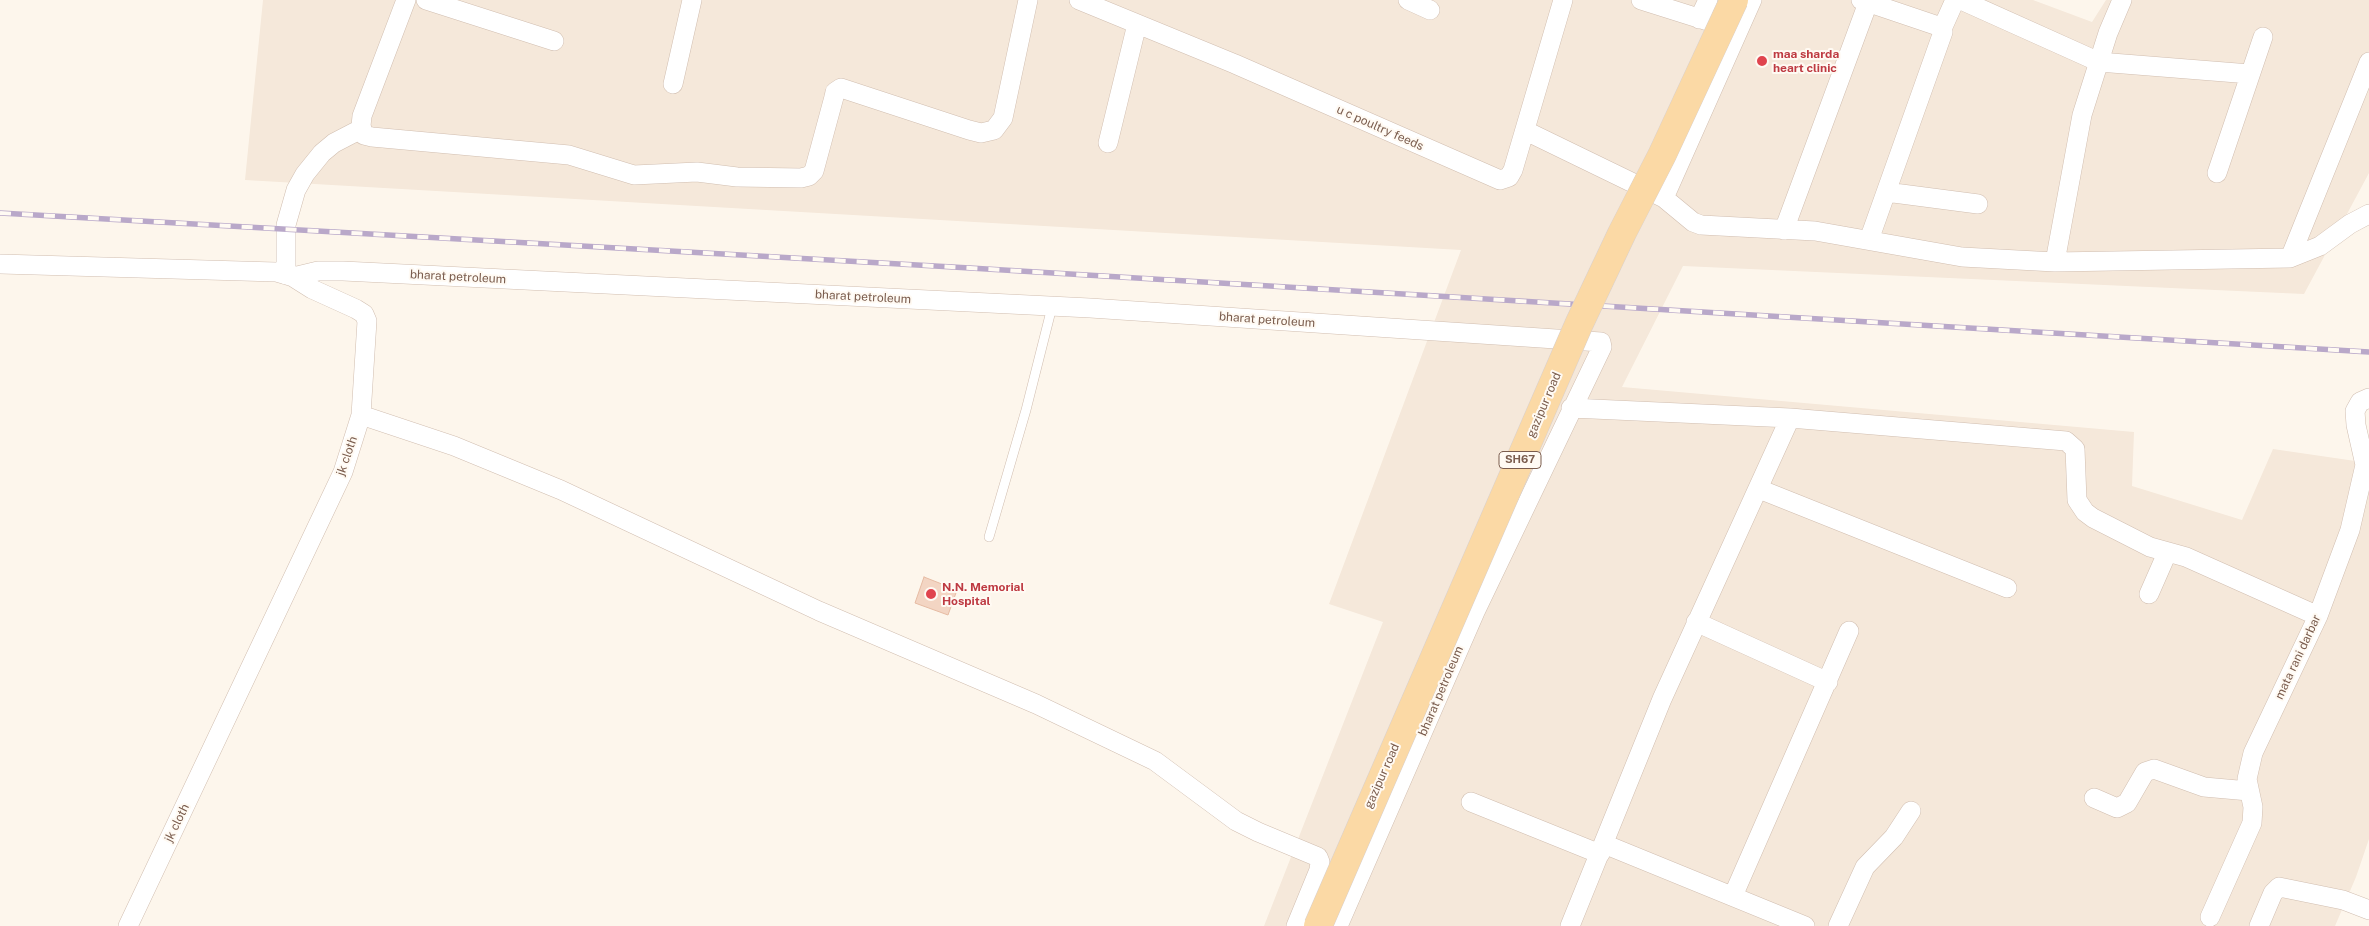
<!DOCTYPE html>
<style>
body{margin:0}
canvas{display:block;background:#fdf6ec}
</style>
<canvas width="2369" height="926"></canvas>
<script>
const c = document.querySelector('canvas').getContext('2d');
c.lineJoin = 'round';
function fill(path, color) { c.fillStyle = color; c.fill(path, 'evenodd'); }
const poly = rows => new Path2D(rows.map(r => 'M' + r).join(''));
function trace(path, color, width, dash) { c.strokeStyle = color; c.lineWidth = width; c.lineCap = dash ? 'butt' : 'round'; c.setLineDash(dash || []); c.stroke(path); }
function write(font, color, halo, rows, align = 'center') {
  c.font = font + ' "Public Sans",sans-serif'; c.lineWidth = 4; c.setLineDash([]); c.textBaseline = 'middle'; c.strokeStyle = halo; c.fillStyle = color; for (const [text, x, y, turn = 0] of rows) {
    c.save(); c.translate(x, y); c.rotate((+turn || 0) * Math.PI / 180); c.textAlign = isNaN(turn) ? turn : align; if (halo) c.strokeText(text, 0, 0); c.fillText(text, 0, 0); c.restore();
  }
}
fill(poly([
 [263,0,2033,0,2092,22,2106,0,2369,0,2369,173,2304,294,1683,266,1622,387,2134,432,2132,486,2242,520,2273,449,2369,463,2369,839,2356,877,2335,926,1264,926,1383,622,1329,604,1461,250,245,180]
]), '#f5e8da');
const building = poly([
 [924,577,957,590,948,615,915,603,924,577]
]);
fill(building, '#f3d5c3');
trace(building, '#e6bba3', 1);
const service = poly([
 [989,537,1026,410,1052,307]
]);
const minor = poly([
 [406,0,362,116,361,126,364,135,372,137,569,155,634,175,697,172,737,177,801,178,809,176,814,171,834,97,835,92,841,88,969,130,981,133,994,130,1003,118,1028,0],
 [426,0,554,41],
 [1079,0,1235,64,1500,180,1509,177,1513,170,1563,0],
 [1408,0,1430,10],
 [1641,0,1733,29],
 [1861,0,1938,26,1943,32,1869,240],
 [1961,0,2099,62,2250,74],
 [1699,19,1708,0],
 [1942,29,1955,0],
 [673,84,692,0],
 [1526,131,1664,198,1693,222,1701,225,1815,231,1962,257,2055,262,2290,258,2320,246,2350,224,2369,214],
 [1108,143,1137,24],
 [2217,173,2263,37],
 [1886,192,1978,204],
 [1664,198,1752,0],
 [1784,230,1869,0],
 [2290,258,2369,62],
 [2055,262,2082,115,2108,33,2122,0],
 [0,264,276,272,293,277,312,289,356,309,364,314,367,321,361,415,343,472,128,926],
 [286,275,286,225,296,190,305,174,322,153,334,143,361,129],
 [293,277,318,271,343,271,1090,308,1601,342,1602,347,1475,612,1338,926],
 [1571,408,1790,418,2066,441,2075,449,2077,500,2085,512,2093,518,2150,547,2186,557,2318,616],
 [361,415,454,446,561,490,819,611,1036,704,1155,761,1236,821,1258,832,1318,857,1320,862,1319,870,1296,926],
 [1759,489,2007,588],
 [2149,594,2167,553],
 [1696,622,1828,682],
 [2094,798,2117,808,2127,803,2145,772,2154,769,2204,787,2249,791],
 [1471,802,1600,854],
 [1604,844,1805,926],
 [1733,896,1849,631],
 [2210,917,2252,823,2253,807,2247,779,2253,753,2318,616,2350,530,2365,465,2356,425,2355,411,2360,402,2369,398],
 [1570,926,1662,699,1790,418],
 [1838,926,1865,867,1894,837,1911,811],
 [2259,926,2273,893,2279,887,2343,900,2369,910]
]);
trace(service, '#d1beb0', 10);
trace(minor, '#d1beb0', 20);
trace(service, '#fff', 9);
trace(minor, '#fff', 19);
const rail = poly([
 [0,213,970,268,2369,352]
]);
trace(rail, '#b9a8c9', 5.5);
trace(rail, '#fffaf3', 4, [11]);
const primaryBridge = poly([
 [1318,926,1579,324,1622,233,1662,155,1734,0]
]);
trace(primaryBridge, '#dad1cd', 29, []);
trace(primaryBridge, '#fbd9a5', 28);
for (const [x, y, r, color] of [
 [1762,61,6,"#e0444e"],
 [931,594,6,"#e0444e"]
]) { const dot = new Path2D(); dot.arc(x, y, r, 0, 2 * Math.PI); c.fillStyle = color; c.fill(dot); trace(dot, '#fffaf3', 2); }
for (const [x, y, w] of [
 [1520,460,42]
]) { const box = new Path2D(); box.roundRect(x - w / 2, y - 8.5, w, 17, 4); c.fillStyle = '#fffaf3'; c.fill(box); trace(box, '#7a5c4d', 1); }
write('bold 11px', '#7a5c4d', null, [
 ["SH67",1520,460]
]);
write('bold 12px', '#be3a42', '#fffaf3', [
 ["maa sharda",1773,54],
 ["heart clinic",1773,68],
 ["N.N. Memorial",942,587],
 ["Hospital",942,601]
], 'left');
write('12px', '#7a5c4d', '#fffaf3', [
 ["u c poultry feeds",1380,128,24],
 ["bharat petroleum",458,277,3],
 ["bharat petroleum",863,297,3],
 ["bharat petroleum",1267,320,4],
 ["gazipur road",1544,405,-67],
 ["jk cloth",347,456,-71],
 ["mata rani darbar",2298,657,-65],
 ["bharat petroleum",1441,691,-67],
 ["gazipur road",1382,776,-66],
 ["jk cloth",177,823,-64]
]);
</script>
